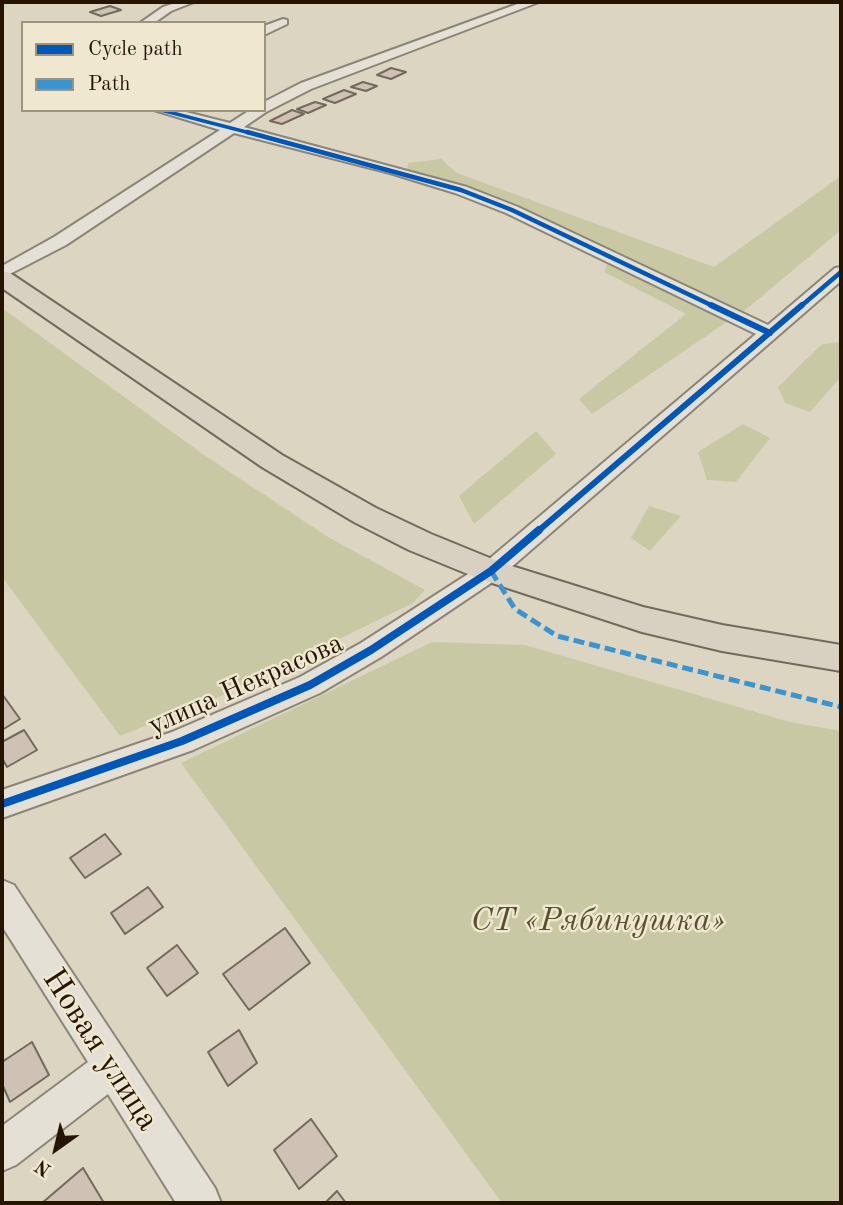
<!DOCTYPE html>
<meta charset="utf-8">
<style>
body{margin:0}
#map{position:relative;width:843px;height:1205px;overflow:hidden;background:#dcd5c1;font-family:"Old Standard TT",serif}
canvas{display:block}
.frame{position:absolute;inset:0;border:4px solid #251500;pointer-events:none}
.legend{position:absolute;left:21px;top:21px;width:245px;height:91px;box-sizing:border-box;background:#efe7d0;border:2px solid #9e937d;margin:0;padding:9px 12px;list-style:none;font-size:21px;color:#251500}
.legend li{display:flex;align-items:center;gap:14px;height:35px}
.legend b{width:35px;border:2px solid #9e937d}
.north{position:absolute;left:21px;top:1114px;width:70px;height:70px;-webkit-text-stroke:5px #efe7d0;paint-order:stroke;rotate:214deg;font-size:19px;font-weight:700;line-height:28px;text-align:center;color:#251500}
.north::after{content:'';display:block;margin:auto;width:24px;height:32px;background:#251500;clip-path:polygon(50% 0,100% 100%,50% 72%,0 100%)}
</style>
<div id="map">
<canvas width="843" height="1205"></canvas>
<div class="frame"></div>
<ul class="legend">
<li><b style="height:9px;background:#0057b8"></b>Cycle path</li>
<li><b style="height:9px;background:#3b93d0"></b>Path</li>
</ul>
<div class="north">N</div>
</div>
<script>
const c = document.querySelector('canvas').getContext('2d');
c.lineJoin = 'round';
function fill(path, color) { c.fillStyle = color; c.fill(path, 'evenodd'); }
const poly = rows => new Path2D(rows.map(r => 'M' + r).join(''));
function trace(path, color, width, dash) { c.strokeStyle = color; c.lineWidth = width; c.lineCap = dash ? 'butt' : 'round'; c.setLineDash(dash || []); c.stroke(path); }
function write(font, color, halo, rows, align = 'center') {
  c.font = font + ' "Old Standard TT",serif'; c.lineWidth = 5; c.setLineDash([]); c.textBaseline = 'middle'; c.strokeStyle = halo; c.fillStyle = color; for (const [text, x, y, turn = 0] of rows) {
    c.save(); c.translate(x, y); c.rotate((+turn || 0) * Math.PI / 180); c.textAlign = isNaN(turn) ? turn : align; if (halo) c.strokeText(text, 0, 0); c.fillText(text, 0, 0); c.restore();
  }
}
fill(poly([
 [441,159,457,173,714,267,841,176,841,230,744,311,729,308,491,199,407,171,408,163],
 [608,263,728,321,592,414,579,399,686,314,604,272],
 [2,308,204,455,328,537,425,590,413,603,226,694,120,736,2,577],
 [841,342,841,377,810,412,785,403,778,387,822,344],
 [743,424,770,438,736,482,707,480,698,452],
 [536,431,556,454,474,524,459,496],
 [649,506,681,516,650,551,631,538],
 [432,642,525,645,790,722,841,731,841,1203,502,1203,181,763]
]), '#c8c9a4');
const building = poly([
 [110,6,121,10,101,16,90,12,110,6],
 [391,68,406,72,391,79,377,75,391,68],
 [363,82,377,86,366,91,351,87,363,82],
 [344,90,356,94,335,103,323,99,344,90],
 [315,102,326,105,308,113,297,109,315,102],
 [292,110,304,114,282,124,270,121,292,110],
 [2,694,20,719,2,730,2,694],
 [24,730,37,750,7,767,2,758,2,742,24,730],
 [105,834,121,854,85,878,70,858,105,834],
 [148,887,163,907,125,934,111,913,148,887],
 [285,928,310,963,249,1010,223,974,285,928],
 [177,945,198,973,167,996,147,968,177,945],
 [239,1030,257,1063,228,1086,208,1052,239,1030],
 [32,1042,49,1075,10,1102,2,1084,2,1062,32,1042],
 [311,1119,337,1156,299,1189,274,1150,311,1119],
 [83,1168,104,1203,42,1203,83,1168],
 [337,1191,346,1203,325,1203,337,1191]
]);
fill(building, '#d0c1b5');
trace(building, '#716a5d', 2);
const minor = poly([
 [178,2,194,2,171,11,154,23,140,23,163,7,178,2],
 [523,2,539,2,311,89,266,112,244,127,467,187,518,207,768,325,835,268,841,267,841,281,500,577,381,657,320,693,193,750,2,818,2,790,172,732,300,677,361,643,482,565,756,334,506,213,455,193,390,173,234,133,66,245,2,278,2,266,54,237,220,130,154,110,178,110,230,123,250,110,264,110,264,102,301,83,523,2],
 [283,19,287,20,287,24,264,35,264,26,283,19],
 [2,880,14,885,215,1188,221,1203,176,1203,108,1094,16,1165,2,1171,2,1126,88,1062,2,926,2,880]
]);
const major = poly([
 [2,271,10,273,282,455,376,508,431,534,502,563,643,607,722,625,841,645,841,671,722,651,642,632,480,579,409,550,354,522,262,467,2,288,2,271]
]);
trace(minor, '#8b8577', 4);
trace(major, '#716a5d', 4);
fill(minor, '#e4e0d6');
fill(major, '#d8d1c2');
trace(poly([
 [491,571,515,609,557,636,841,707]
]), '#3b93d0', 5, [11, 5]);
trace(poly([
 [161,110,254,134]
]), '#0057b8', 3.5);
trace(poly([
 [247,132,461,190,512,210,715,307],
 [800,307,841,272]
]), '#0057b8', 4.5);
trace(poly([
 [711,305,770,333],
 [537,532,802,305]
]), '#0057b8', 6);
trace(poly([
 [2,804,182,741,310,685,371,650,491,571,539,530]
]), '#0057b8', 8);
write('28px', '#251500', '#efe7d0', [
 ["улица Некрасова",246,685,-24]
]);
write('italic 33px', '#585031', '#efe7d0', [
 ["СТ «Рябинушка»",598,921]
]);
write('33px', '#251500', '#efe7d0', [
 ["Новая улица",100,1050,57]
]);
</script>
